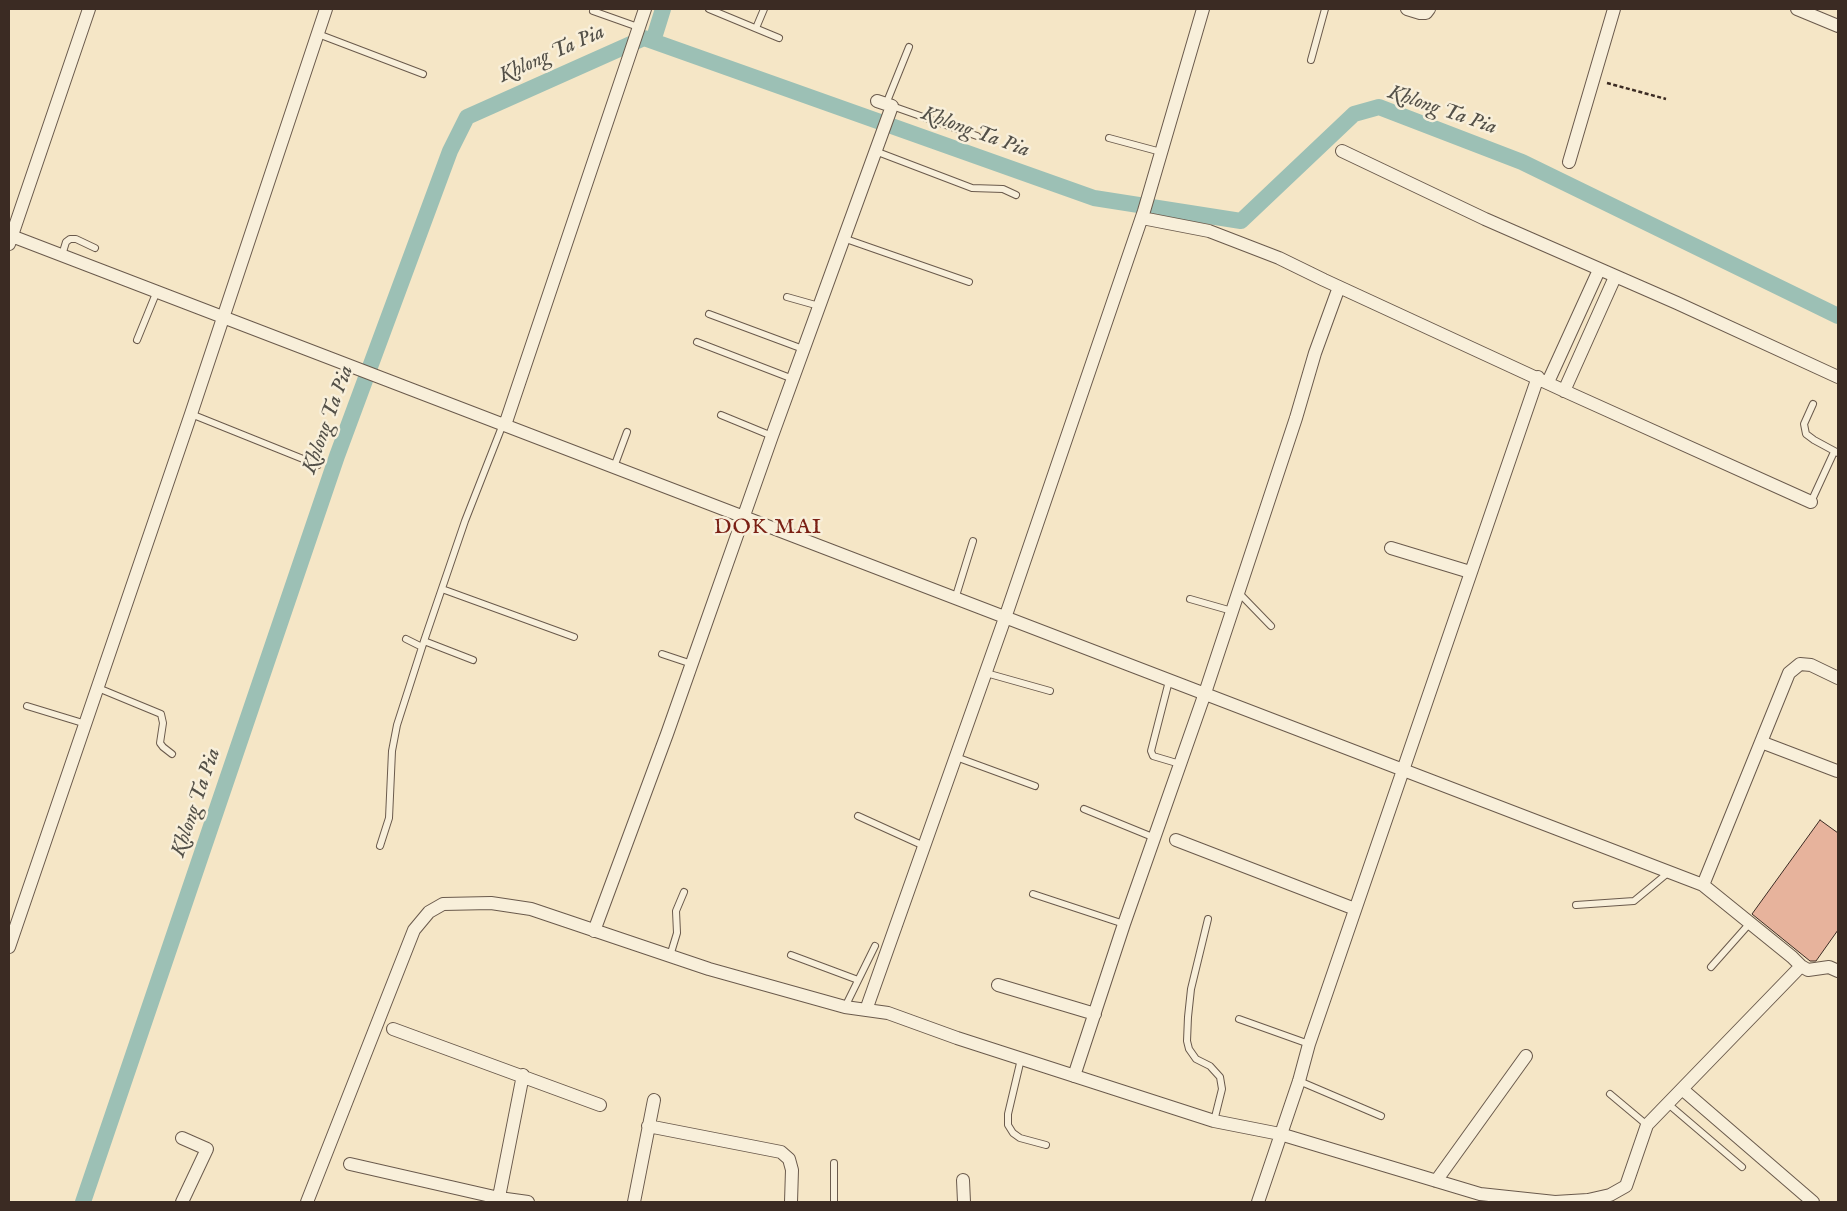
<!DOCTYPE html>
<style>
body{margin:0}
#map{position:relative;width:1847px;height:1211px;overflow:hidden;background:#f5e6c6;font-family:"IM FELL English",serif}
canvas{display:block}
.frame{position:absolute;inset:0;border:10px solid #3b2b23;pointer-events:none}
</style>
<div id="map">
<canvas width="1847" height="1211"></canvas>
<div class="frame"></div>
</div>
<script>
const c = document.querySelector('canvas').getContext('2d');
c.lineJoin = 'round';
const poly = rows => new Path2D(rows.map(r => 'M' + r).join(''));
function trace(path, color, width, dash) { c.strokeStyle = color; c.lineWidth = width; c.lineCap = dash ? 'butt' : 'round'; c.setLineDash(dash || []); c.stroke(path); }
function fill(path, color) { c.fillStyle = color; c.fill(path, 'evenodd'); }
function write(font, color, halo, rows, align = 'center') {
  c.font = font + ' "IM FELL English",serif'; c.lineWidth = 5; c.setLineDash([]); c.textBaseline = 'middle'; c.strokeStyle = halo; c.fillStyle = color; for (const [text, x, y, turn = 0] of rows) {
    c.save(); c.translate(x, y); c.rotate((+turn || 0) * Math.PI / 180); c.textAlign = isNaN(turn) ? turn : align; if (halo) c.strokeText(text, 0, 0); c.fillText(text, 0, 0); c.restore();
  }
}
trace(poly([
 [653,41,663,9],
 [83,1202,337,456,450,151,467,117,644,38,1094,198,1241,221,1354,114,1379,107,1522,162,1838,316]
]), '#9cc0b5', 16);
const building = poly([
 [1820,820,1838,833,1838,930,1816,961,1810,961,1752,914,1820,820]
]);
fill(building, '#e7b39c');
trace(building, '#3b2b23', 1);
const service = poly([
 [709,9,779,38],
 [593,11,638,27],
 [756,28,764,9],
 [318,34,423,74],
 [1311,60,1325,9],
 [886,104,909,47],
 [892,106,977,136],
 [1109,138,1161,152],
 [875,151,972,188,1003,189,1016,195],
 [843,238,969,282],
 [62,255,66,242,70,239,76,239,95,248],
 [787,297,819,306],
 [709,314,803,349],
 [137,340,157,291],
 [697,342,793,379],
 [1813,404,1804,424,1806,434,1814,440,1838,453],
 [191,414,318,465],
 [721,415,772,436],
 [614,467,627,432],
 [1811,502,1834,452],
 [442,589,574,637],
 [1239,593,1271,626],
 [955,599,973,541],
 [1190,599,1232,611],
 [406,639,422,647],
 [424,641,473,660],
 [662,654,692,664],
 [986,673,1050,691],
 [1169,681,1151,751,1153,756,1180,764],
 [98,688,161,714,163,723,160,743,163,747,172,754],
 [27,706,86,724],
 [956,757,1035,786],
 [1084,809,1155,838],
 [858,816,924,846],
 [380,846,389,818,392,751,397,725,424,641,465,521,503,424],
 [1033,894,1124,924],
 [1576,905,1634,901,1669,872],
 [1208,919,1191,989,1188,1017,1187,1041,1189,1049,1196,1059,1210,1066,1220,1077,1222,1089,1214,1121],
 [791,955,858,980],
 [670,956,677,933,676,911,684,892],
 [1711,967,1750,923],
 [845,1007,875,946],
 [1239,1019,1309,1044],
 [1021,1059,1008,1114,1008,1125,1013,1133,1020,1138,1046,1145],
 [1299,1081,1381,1116],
 [1610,1094,1647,1125],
 [1667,1103,1742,1167],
 [834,1163,834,1202]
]);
const minor = poly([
 [1407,9,1420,13,1426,13,1429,9],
 [1797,9,1838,26],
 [1342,151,1485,219,1677,303,1838,377],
 [1569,162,1614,9],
 [1142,218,1209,231,1279,258,1324,280,1569,393,1811,502],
 [9,235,1703,885,1792,957,1801,966,1808,970,1829,967,1838,971],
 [9,244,89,9],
 [1548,382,1599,270],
 [1564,391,1615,277],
 [505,425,645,9],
 [1391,548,1470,572],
 [1761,742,1837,771],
 [1176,840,1355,909],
 [1703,885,1789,673,1800,664,1811,665,1838,678],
 [594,931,667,734,772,436,892,106,877,101],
 [9,947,191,414,326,9],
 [998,985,1095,1014],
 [866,1010,1005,618,1144,211,1203,9],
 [393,1029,600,1105],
 [1074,1076,1124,924,1205,693,1296,418,1315,353,1339,287],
 [1682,1089,1813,1202],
 [648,1126,781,1152,789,1159,792,1170,791,1202],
 [350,1164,499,1198,528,1202],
 [963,1180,964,1202],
 [1436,1181,1526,1056],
 [182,1202,207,1149,182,1138],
 [307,1202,414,930,429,912,443,904,491,903,531,909,709,969,845,1007,888,1013,957,1038,1214,1121,1280,1134,1480,1194,1555,1202,1588,1200,1610,1195,1626,1186,1647,1125,1801,966],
 [498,1202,523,1075],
 [634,1202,654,1100],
 [1258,1202,1299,1081,1309,1044,1538,377]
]);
trace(service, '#6a5a4c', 8);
trace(minor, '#6a5a4c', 14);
trace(poly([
 [1607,83,1666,99]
]), '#3b2b23', 2.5, [4, 2.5]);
trace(service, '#f8efda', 6);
trace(minor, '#f8efda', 12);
write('italic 21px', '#535048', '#f8efda', [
 ["Khlong Ta Pia",552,55,-24],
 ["Khlong Ta Pia",1442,111,19],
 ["Khlong Ta Pia",975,133,20],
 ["Khlong Ta Pia",329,420,-70],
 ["Khlong Ta Pia",197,803,-71]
]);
c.letterSpacing = '1px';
write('22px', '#7a1f14', '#f8efda', [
 ["DOK MAI",768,528]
]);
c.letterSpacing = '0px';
</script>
